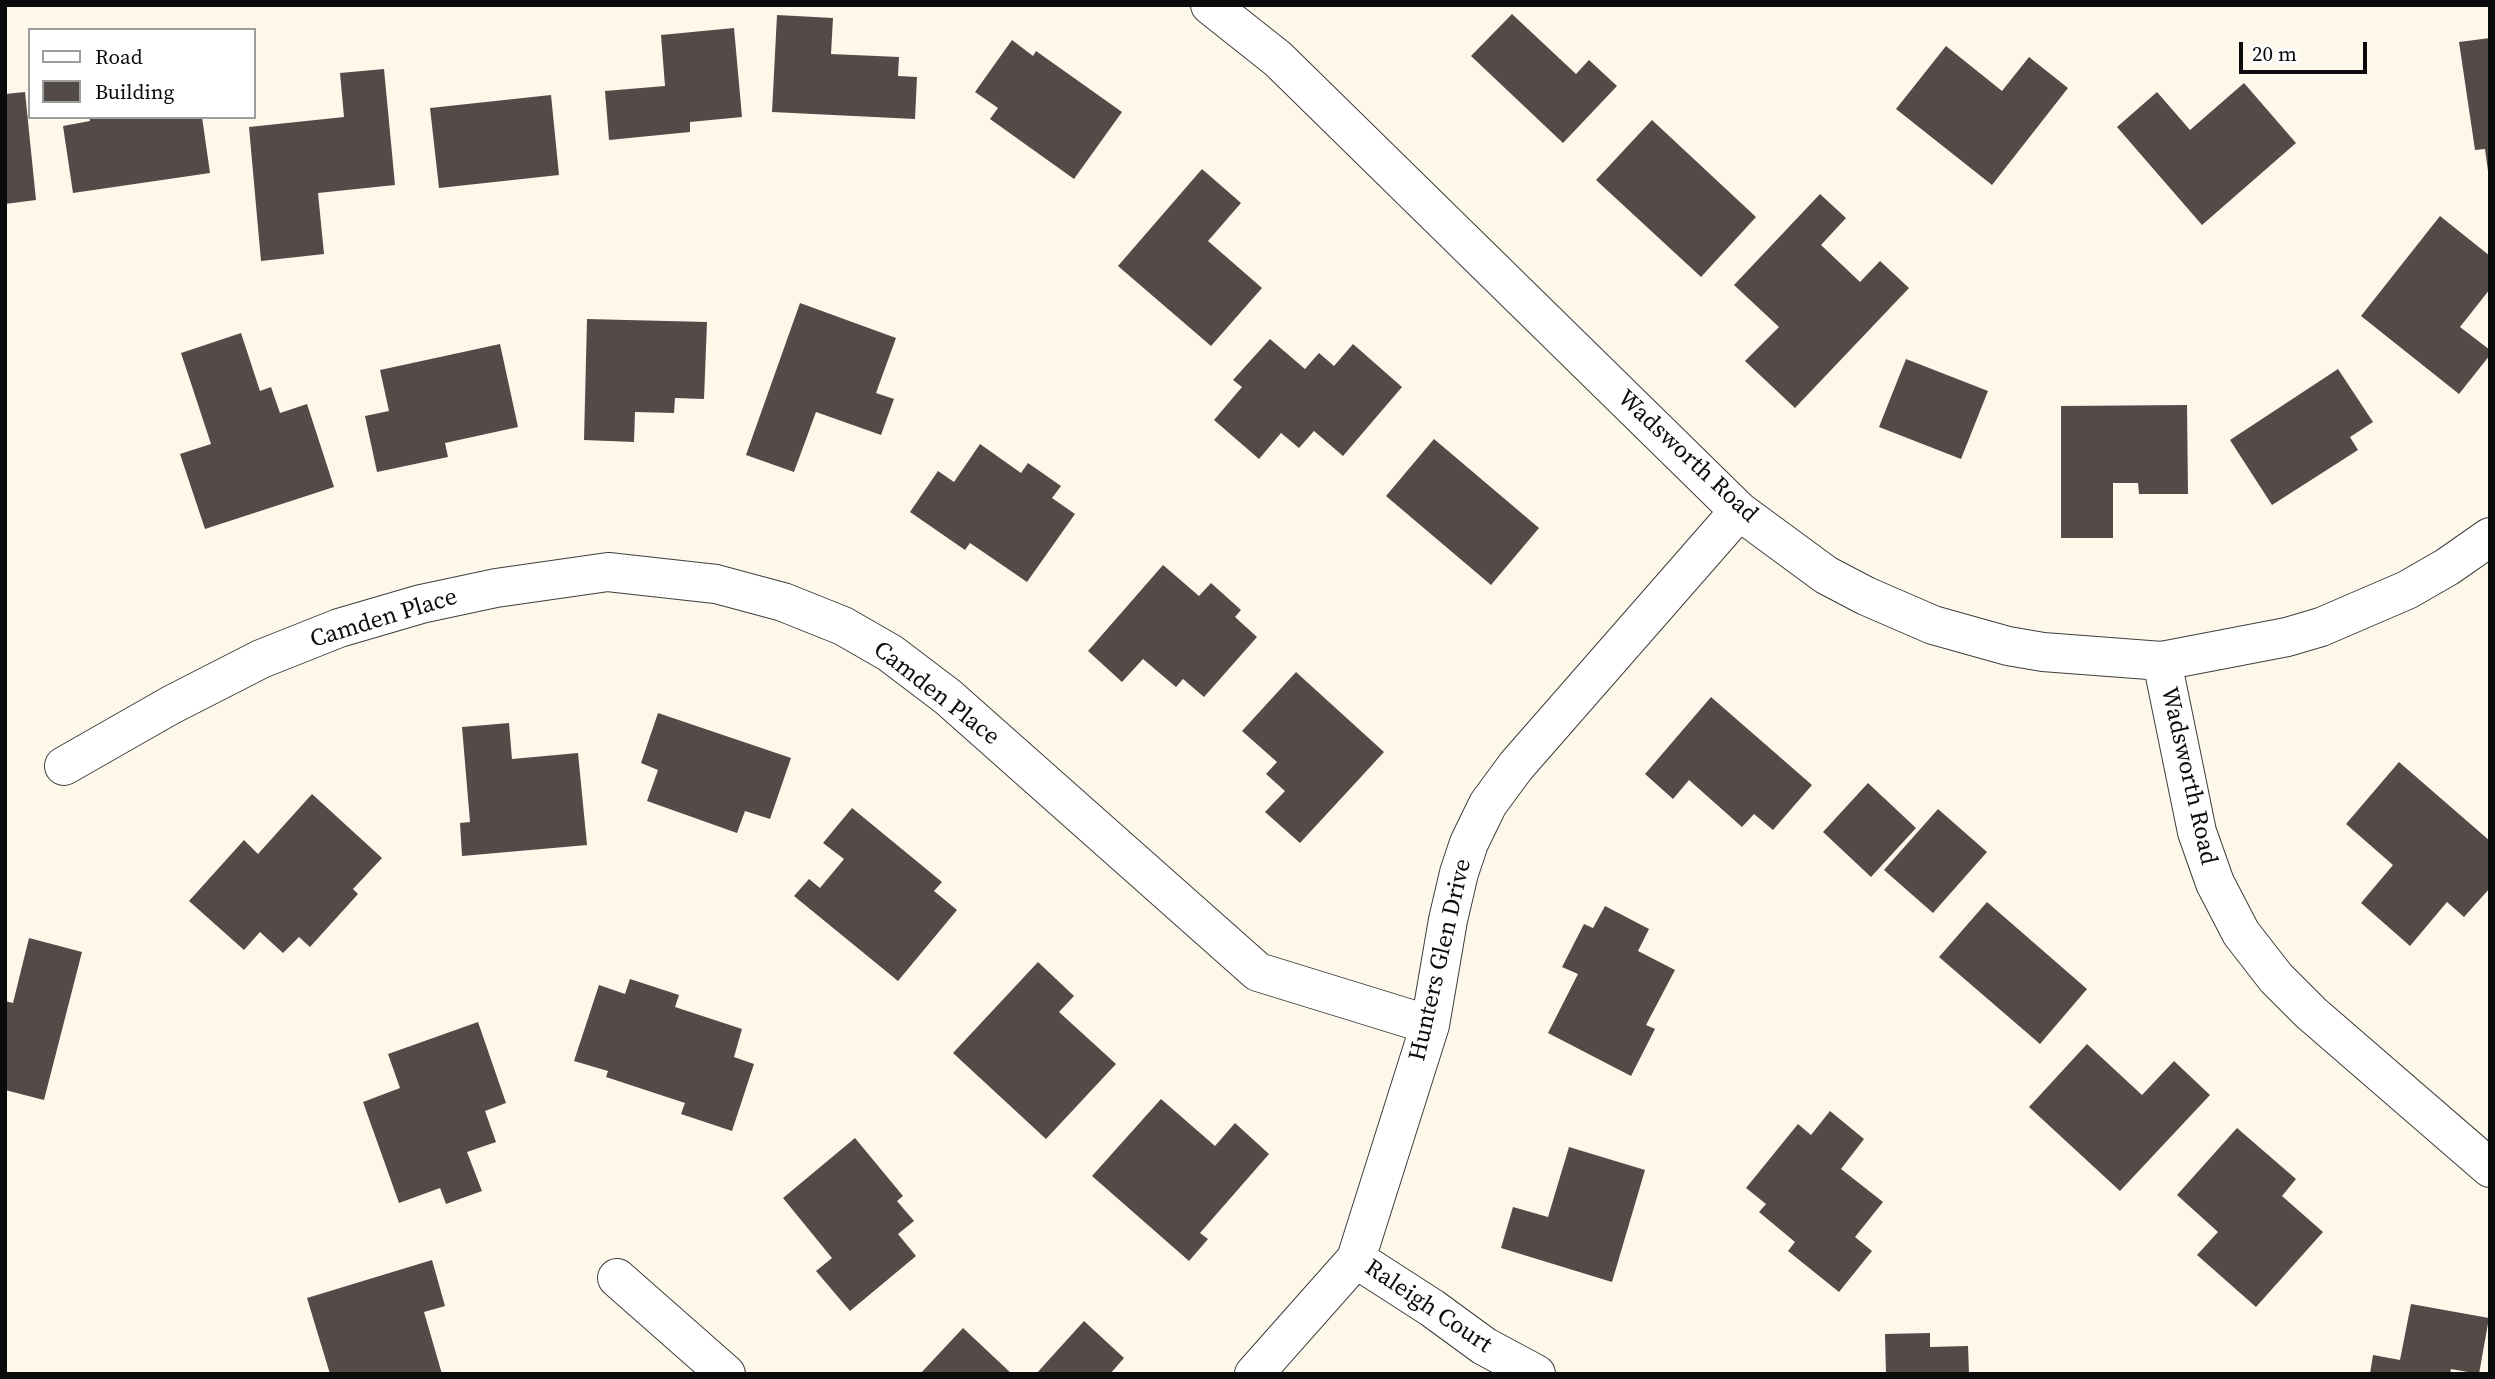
<!DOCTYPE html>
<style>
body{margin:0}
#map{position:relative;width:2495px;height:1379px;overflow:hidden;background:#fef8ea;font-family:"Source Serif 4",serif}
canvas{display:block}
.frame{position:absolute;inset:0;border:7px solid #0b0b0b;pointer-events:none}
.legend{position:absolute;left:28px;top:28px;width:228px;height:91px;box-sizing:border-box;background:#fff;border:2px solid #9d9d9d;margin:0;padding:9px 12px;list-style:none;font-size:21px;color:#0b0b0b}
.legend li{display:flex;align-items:center;gap:14px;height:35px}
.legend b{width:35px;border:2px solid #9d9d9d}
.scale{position:absolute;left:2239px;top:42px;width:128px;height:32px;box-sizing:border-box;border:4px solid #0b0b0b;border-top:0;padding-left:9px;font-size:21px;line-height:24px;white-space:nowrap;color:#0b0b0b;-webkit-text-stroke:5px #fff;paint-order:stroke}
</style>
<div id="map">
<canvas width="2495" height="1379"></canvas>
<div class="frame"></div>
<ul class="legend">
<li><b style="height:9px;background:#fff"></b>Road</li>
<li><b style="height:19px;background:#534b48"></b>Building</li>
</ul>
<div class="scale">20 m</div>
</div>
<script>
const c = document.querySelector('canvas').getContext('2d');
c.lineJoin = 'round';
function fill(path, color) { c.fillStyle = color; c.fill(path, 'evenodd'); }
const poly = rows => new Path2D(rows.map(r => 'M' + r).join(''));
function trace(path, color, width, dash) { c.strokeStyle = color; c.lineWidth = width; c.lineCap = dash ? 'butt' : 'round'; c.setLineDash(dash || []); c.stroke(path); }
function write(font, color, halo, rows, align = 'center') {
  c.font = font + ' "Source Serif 4",serif'; c.lineWidth = 7; c.setLineDash([]); c.textBaseline = 'middle'; c.strokeStyle = halo; c.fillStyle = color; for (const [text, x, y, turn = 0] of rows) {
    c.save(); c.translate(x, y); c.rotate((+turn || 0) * Math.PI / 180); c.textAlign = isNaN(turn) ? turn : align; if (halo) c.strokeText(text, 0, 0); c.fillText(text, 0, 0); c.restore();
  }
}
fill(poly([
 [1512,14,1576,74,1589,60,1617,86,1563,143,1471,56],
 [777,15,833,18,831,54,899,57,898,76,917,77,915,119,772,112],
 [734,28,742,117,690,122,690,132,609,140,605,91,665,86,661,35],
 [2490,38,2490,171,2488,171,2485,149,2475,150,2459,42],
 [1012,40,1033,56,1036,51,1122,112,1074,179,990,119,998,108,975,92],
 [1946,46,2002,91,2029,57,2068,88,1992,185,1896,109],
 [384,69,395,185,318,193,324,254,261,261,249,127,344,117,340,73],
 [2244,83,2296,143,2202,225,2117,127,2157,92,2190,130],
 [25,92,36,200,5,204,5,94],
 [551,95,559,175,439,188,430,108],
 [89,117,202,117,210,173,73,193,63,126,90,121],
 [1652,120,1756,217,1701,277,1596,180],
 [1202,169,1241,203,1208,241,1262,288,1211,346,1118,266],
 [1820,194,1846,218,1821,245,1860,282,1880,261,1909,288,1795,408,1745,361,1779,327,1734,285],
 [2440,216,2490,256,2490,289,2460,327,2490,350,2490,355,2459,394,2361,316],
 [800,303,896,338,876,393,894,399,881,435,816,412,794,472,746,455],
 [587,319,707,322,704,399,675,398,674,413,635,412,634,442,584,440],
 [241,333,260,391,271,387,280,413,307,404,334,487,205,529,180,454,211,444,181,353],
 [1270,339,1305,369,1319,353,1334,366,1353,344,1402,387,1343,456,1314,431,1299,448,1281,433,1259,459,1214,420,1242,387,1233,380],
 [500,344,518,427,445,443,448,457,377,472,365,416,389,411,380,370],
 [1906,359,1988,391,1961,459,1879,427],
 [2338,369,2373,422,2350,437,2358,450,2272,505,2230,440],
 [2187,405,2188,494,2139,494,2138,483,2113,483,2113,538,2061,538,2061,406],
 [1434,439,1539,528,1491,585,1386,496],
 [980,444,1021,473,1028,463,1061,486,1052,498,1075,514,1027,582,970,543,965,550,910,512,938,471,954,482],
 [1163,565,1199,596,1211,583,1241,610,1235,617,1257,637,1204,697,1183,679,1176,687,1143,659,1122,682,1088,651],
 [1296,672,1384,752,1300,843,1265,812,1285,791,1266,774,1277,762,1242,731],
 [1711,697,1812,785,1773,830,1754,814,1742,827,1689,780,1673,799,1645,774],
 [658,713,791,758,770,819,745,811,737,833,647,801,658,770,641,763],
 [509,723,512,759,578,753,587,845,462,856,460,823,470,822,462,727],
 [2399,762,2490,841,2490,888,2464,917,2447,902,2410,946,2361,903,2393,865,2346,824],
 [1868,783,1916,828,1871,877,1823,832],
 [312,794,382,858,353,889,358,894,310,947,299,937,283,953,260,932,244,950,189,901,244,840,258,854],
 [852,808,942,882,934,891,957,910,898,981,794,896,809,879,820,888,844,859,823,843],
 [1938,809,1987,852,1933,913,1884,870],
 [1987,902,2087,989,2040,1044,1939,957],
 [1605,906,1649,929,1638,951,1675,970,1646,1025,1655,1029,1631,1076,1548,1033,1578,974,1562,967,1584,924,1593,928],
 [29,938,82,952,44,1100,5,1090,5,1001,13,1003],
 [1038,962,1074,996,1059,1012,1116,1064,1046,1139,953,1053],
 [630,979,679,995,675,1007,742,1029,734,1057,754,1064,732,1131,681,1114,685,1103,606,1077,608,1071,574,1061,599,985,625,994],
 [478,1022,506,1103,485,1111,496,1142,467,1152,482,1191,446,1204,440,1188,399,1203,363,1102,400,1088,388,1054],
 [2087,1044,2142,1095,2174,1061,2210,1095,2120,1191,2029,1107],
 [1161,1099,1215,1146,1235,1123,1269,1154,1200,1233,1208,1239,1189,1261,1092,1176],
 [1830,1111,1864,1139,1841,1169,1883,1202,1855,1237,1872,1251,1839,1292,1788,1251,1795,1242,1759,1212,1766,1204,1746,1188,1798,1124,1811,1135],
 [2237,1128,2296,1179,2282,1196,2323,1232,2256,1307,2197,1255,2218,1232,2177,1195],
 [855,1138,903,1196,897,1201,914,1221,898,1234,916,1256,850,1311,816,1271,832,1258,783,1198],
 [1569,1147,1645,1170,1612,1282,1501,1248,1513,1207,1548,1217],
 [432,1260,445,1306,424,1312,442,1374,330,1374,307,1298],
 [2411,1304,2489,1318,2479,1374,2451,1369,2450,1374,2370,1374,2373,1355,2400,1360],
 [1084,1321,1124,1358,1110,1374,1036,1374],
 [963,1328,1012,1374,920,1374],
 [1930,1333,1930,1347,1968,1346,1969,1374,1886,1374,1885,1334]
]), '#534b48');
const minor = poly([
 [1210,5,1278,59,1739,511,1826,575,1866,596,1933,625,2008,646,2043,652,2162,661,2287,637,2321,627,2407,590,2447,567,2490,537],
 [2162,661,2197,832,2215,883,2241,933,2276,978,2311,1013,2490,1168],
 [64,766,171,705,261,659,339,628,421,604,496,588,608,572,716,584,783,602,843,626,890,653,948,697,1258,972,1430,1025],
 [1356,1259,1432,1308,1484,1346,1536,1374],
 [617,1278,726,1374],
 [1254,1374,1356,1259,1430,1025,1448,920,1459,873,1469,843,1488,804,1516,766,1739,511]
]);
trace(minor, '#3e3e3e', 40);
trace(minor, '#fff', 38);
write('24px', '#0b0b0b', '#fff', [
 ["Wadsworth Road",1687,457,43],
 ["Camden Place",384,619,-17],
 ["Camden Place",936,694,38],
 ["Wadsworth Road",2188,776,77],
 ["Hunters Glen Drive",1441,960,-77],
 ["Raleigh Court",1428,1307,34]
]);
</script>
